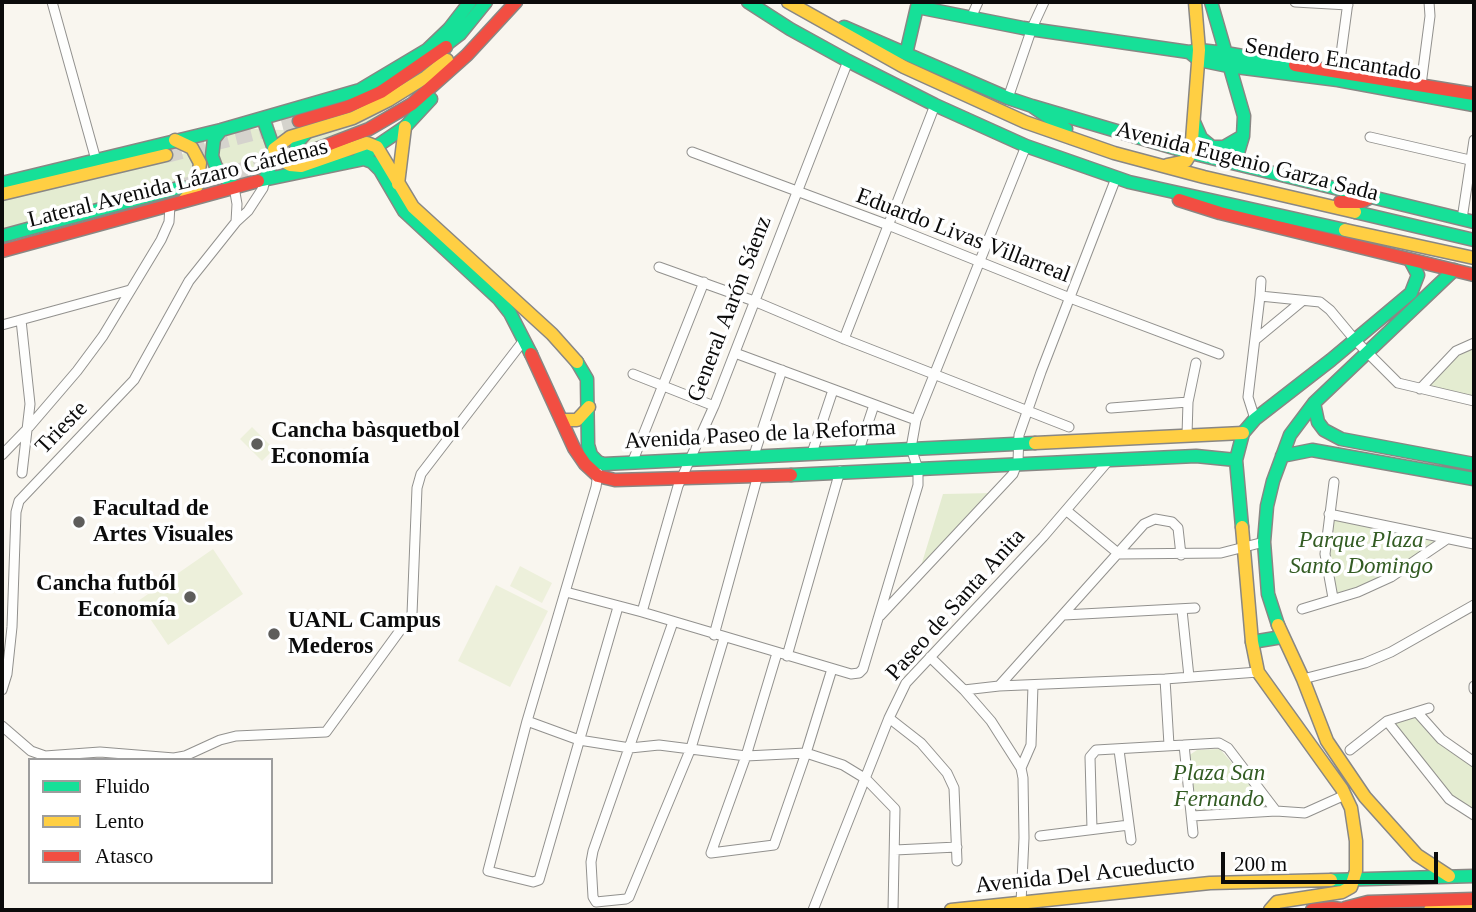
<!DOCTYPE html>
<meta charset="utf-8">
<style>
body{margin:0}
#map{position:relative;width:1476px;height:912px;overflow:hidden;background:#f9f6ef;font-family:Georgia,serif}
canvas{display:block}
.frame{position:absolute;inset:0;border:4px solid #0b0b0b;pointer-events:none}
.legend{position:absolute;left:28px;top:758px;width:245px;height:126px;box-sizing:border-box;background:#fff;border:2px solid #9d9d9d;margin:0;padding:9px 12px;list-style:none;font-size:21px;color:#0b0b0b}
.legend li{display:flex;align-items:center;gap:14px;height:35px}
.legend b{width:35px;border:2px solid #9d9d9d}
.scale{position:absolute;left:1221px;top:852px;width:217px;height:32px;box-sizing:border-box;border:4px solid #0b0b0b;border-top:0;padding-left:9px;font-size:21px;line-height:24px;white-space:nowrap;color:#0b0b0b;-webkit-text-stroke:5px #fff;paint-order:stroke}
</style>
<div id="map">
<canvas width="1476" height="912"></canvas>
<div class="frame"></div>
<ul class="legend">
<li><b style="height:9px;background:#16e098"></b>Fluido</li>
<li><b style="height:9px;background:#ffcf43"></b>Lento</li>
<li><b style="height:9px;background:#f24e42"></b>Atasco</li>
</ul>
<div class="scale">200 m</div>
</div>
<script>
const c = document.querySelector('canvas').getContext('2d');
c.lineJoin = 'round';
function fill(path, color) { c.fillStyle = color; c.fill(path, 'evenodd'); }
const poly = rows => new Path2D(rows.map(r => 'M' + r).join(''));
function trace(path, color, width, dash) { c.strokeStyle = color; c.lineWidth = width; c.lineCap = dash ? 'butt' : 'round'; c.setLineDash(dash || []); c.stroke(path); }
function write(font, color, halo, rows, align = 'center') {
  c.font = font + ' Georgia,serif'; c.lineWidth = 7; c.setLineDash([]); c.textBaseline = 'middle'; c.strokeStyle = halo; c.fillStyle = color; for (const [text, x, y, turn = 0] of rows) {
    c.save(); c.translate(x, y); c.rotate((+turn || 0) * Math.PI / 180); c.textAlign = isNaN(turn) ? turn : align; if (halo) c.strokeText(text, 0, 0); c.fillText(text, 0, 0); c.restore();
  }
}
fill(poly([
 [453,58,367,124,307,145,251,171,181,179,2,232,2,197,174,158,237,128,304,131],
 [1474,343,1474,401,1420,389,1456,351],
 [994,493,921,566,943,494],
 [1329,514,1447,539,1414,563,1333,598,1327,567],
 [1417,712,1441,739,1474,762,1474,815,1449,799,1387,721],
 [1220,749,1264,801,1267,807,1265,809,1193,814,1188,756,1197,750]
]), '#e4ecd1');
fill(poly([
 [252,427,274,449,262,461,240,439],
 [213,549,243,594,168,645,138,601],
 [520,566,552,583,542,603,510,586],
 [496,585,548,611,510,687,458,661]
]), '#edf0db');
trace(poly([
 [166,155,299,121],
 [185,186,309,152]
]), '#d5d3cd', 16, [16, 8]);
const street = poly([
 [52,2,96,160],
 [1295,2,1348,5],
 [971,18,978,2],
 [1338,76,1348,2],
 [1421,85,1430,16,1429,2],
 [1008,98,1032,28,1044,2],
 [1370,137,1474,161],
 [692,152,888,225,1070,298,1219,354],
 [234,187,237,204,236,222],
 [1462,219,1474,140],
 [659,267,754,301,844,339,1069,427],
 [1260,296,1261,281],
 [21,320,30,404,22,473],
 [2,325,130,290],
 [844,339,935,105],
 [1255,340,1301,302],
 [735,353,916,420],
 [633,374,714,406],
 [1420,389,1456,351,1474,343],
 [1111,408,1188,402],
 [1255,419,1248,397,1260,296,1320,302,1330,310,1355,340,1398,383,1474,401],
 [1187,435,1188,402,1196,363],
 [859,450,874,405],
 [812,453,833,390],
 [2,455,29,427,77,371,103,336,161,240,169,222,170,205],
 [754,455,782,370],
 [632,463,704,282],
 [598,473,596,487,527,721,488,871,533,882,539,880,618,607],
 [1067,511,1119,554,1221,553,1264,542],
 [1329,514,1474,544],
 [566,592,642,612,851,674,859,673,863,669,918,485,918,469,911,448,916,420,1026,146],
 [1333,598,1325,554,1334,482],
 [1302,609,1358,592,1391,577,1447,539],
 [1182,610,1189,677],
 [642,612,678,486,714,406,848,61],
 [1064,615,1195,608],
 [880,616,1013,474,1018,461,1019,435,1041,372,1116,178],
 [673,622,593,851,591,862,593,897,596,902,626,899,629,897,691,748,724,638],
 [714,635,758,475],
 [777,653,746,756,711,853,774,845,806,753,832,669],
 [787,656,840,471],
 [930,657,964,690,991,721,1021,768,1023,778,1024,838,1021,903],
 [1165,679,1169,745],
 [1303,679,1365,663,1391,652,1474,605],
 [999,686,1144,524,1155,519,1172,522,1178,528,1181,555],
 [1474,686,1474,689],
 [2,690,7,674,12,627,16,512,19,501,134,380,189,281,236,222,248,211,263,188,265,179],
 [964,690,999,686,1165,679,1258,672],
 [1417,712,1441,739,1474,762],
 [889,718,921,743,947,773,954,788,957,861],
 [527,721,579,740,630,748,659,745,746,756,806,753,843,765,866,779,895,809,893,910],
 [1387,721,1449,799,1474,815],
 [2,726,31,751,45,756,100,752,174,758,185,756,220,740,236,736,326,732,412,614,417,488,421,474,524,340],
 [1184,745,1193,833],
 [1119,750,1131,840],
 [1350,750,1387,721,1429,708],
 [1021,768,1031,745,1033,685],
 [1192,816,1276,811,1305,813,1345,795],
 [1092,829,1090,757,1096,750,1219,743,1228,748,1276,811],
 [1040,836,1129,825],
 [895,850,957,847],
 [813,910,889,718,906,683,1043,537,1109,460]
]);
const fast = poly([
 [748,2,790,29,848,61,935,105,1026,146,1129,182,1345,230],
 [1211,2,1244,116,1243,136,1235,163],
 [844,27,1008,98,1032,106,1191,153,1474,222],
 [439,50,460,34,486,2],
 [1189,52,1199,60,1228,66,1338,80,1474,105],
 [906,54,917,7,1023,28,1189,52,1199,50,1225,53,1295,65],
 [1032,106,1066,129],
 [263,118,274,149,272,162,265,179],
 [1194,122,1201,138,1212,147,1224,147,1243,136],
 [221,130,214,139,212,156,216,167,234,187],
 [306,133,297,143,296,152,311,163],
 [358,159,405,127,431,99],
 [258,181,364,159,372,162,380,170,404,211,499,299,510,313,531,354],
 [2,183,221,130,360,90,427,50,449,29,470,2],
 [1355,212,1474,240],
 [2,236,182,187],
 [577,362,587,379,588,445,591,455,598,462,604,464,1035,443],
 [1314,403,1318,422,1324,430,1341,439,1474,464],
 [1282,456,1312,450,1474,479],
 [791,475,1196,456,1236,460],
 [1242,527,1236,460,1243,433,1255,419,1331,360,1411,293,1418,275,1410,260],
 [1278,625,1268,594,1264,542,1267,506,1273,481,1290,435,1314,403,1454,270],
 [1252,642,1282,637],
 [1331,880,1474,876]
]);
const slow = poly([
 [788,2,904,67,1025,122,1114,153,1204,177,1355,212],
 [175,140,192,148,200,163,197,186,185,199],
 [274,149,290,137,353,118,389,100,426,77,447,60],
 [1191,153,1199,50,1195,2],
 [274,155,290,165,301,166,367,143,377,147,413,207,552,334,577,362],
 [1167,165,1186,161,1191,153],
 [398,184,405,127],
 [2,194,166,155],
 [1345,230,1474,258],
 [562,420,577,420,589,407],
 [1035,443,1243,433],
 [1242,527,1252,642,1258,672,1342,789,1351,808,1356,841,1356,871,1351,887,1342,892,1277,902,1270,910],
 [1278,625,1303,679,1327,741,1365,797,1417,855,1449,876],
 [951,910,1210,883,1331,880],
 [1430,910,1474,909]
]);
const jam = poly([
 [1295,65,1474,94],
 [299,121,347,107,381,92,446,47],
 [309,152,369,129,412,104,467,55,516,2],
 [1179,200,1220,213,1474,275],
 [1340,202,1361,202,1371,197],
 [2,251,258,181],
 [531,354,574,448,585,464,598,476,615,480,791,475],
 [1345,908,1368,902,1474,899],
 [1312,910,1332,908,1350,910]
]);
trace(street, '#92918e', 11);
trace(fast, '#898784', 15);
trace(slow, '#898784', 15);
trace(jam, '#898784', 15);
trace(street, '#fefefd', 9);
trace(fast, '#16e098', 12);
trace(slow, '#ffcf43', 12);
trace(jam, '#f24e42', 12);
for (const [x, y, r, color] of [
 [257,444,7,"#5e5d5b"],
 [79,522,7,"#5e5d5b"],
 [190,597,7,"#5e5d5b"],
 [274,634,7,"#5e5d5b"]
]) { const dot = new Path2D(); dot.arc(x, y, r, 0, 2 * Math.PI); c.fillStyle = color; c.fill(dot); trace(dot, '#fff', 2.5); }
write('23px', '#0b0b0b', '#fff', [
 ["Sendero Encantado",1333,60,9],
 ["Avenida Eugenio Garza Sada",1247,162,14],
 ["Lateral Avenida Lázaro Cárdenas",178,184,-14],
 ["Eduardo Livas Villarreal",963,236,21],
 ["General Aarón Sáenz",730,309,-69],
 ["Trieste",62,428,-46],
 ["Avenida Paseo de la Reforma",760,435,-3],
 ["Paseo de Santa Anita",956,605,-48],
 ["Avenida Del Acueducto",1085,875,-6]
]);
write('bold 23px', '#0b0b0b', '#fff', [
 ["Cancha bàsquetbol",271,431],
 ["Economía",271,457],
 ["Facultad de",93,509],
 ["Artes Visuales",93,535],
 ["Cancha futból",176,584,"right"],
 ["Economía",176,610,"right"],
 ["UANL Campus",288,621],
 ["Mederos",288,647]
], 'left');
write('italic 23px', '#335c23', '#fff', [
 ["Parque Plaza",1361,541],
 ["Santo Domingo",1361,567],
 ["Plaza San",1219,774],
 ["Fernando",1219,800]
]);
</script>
